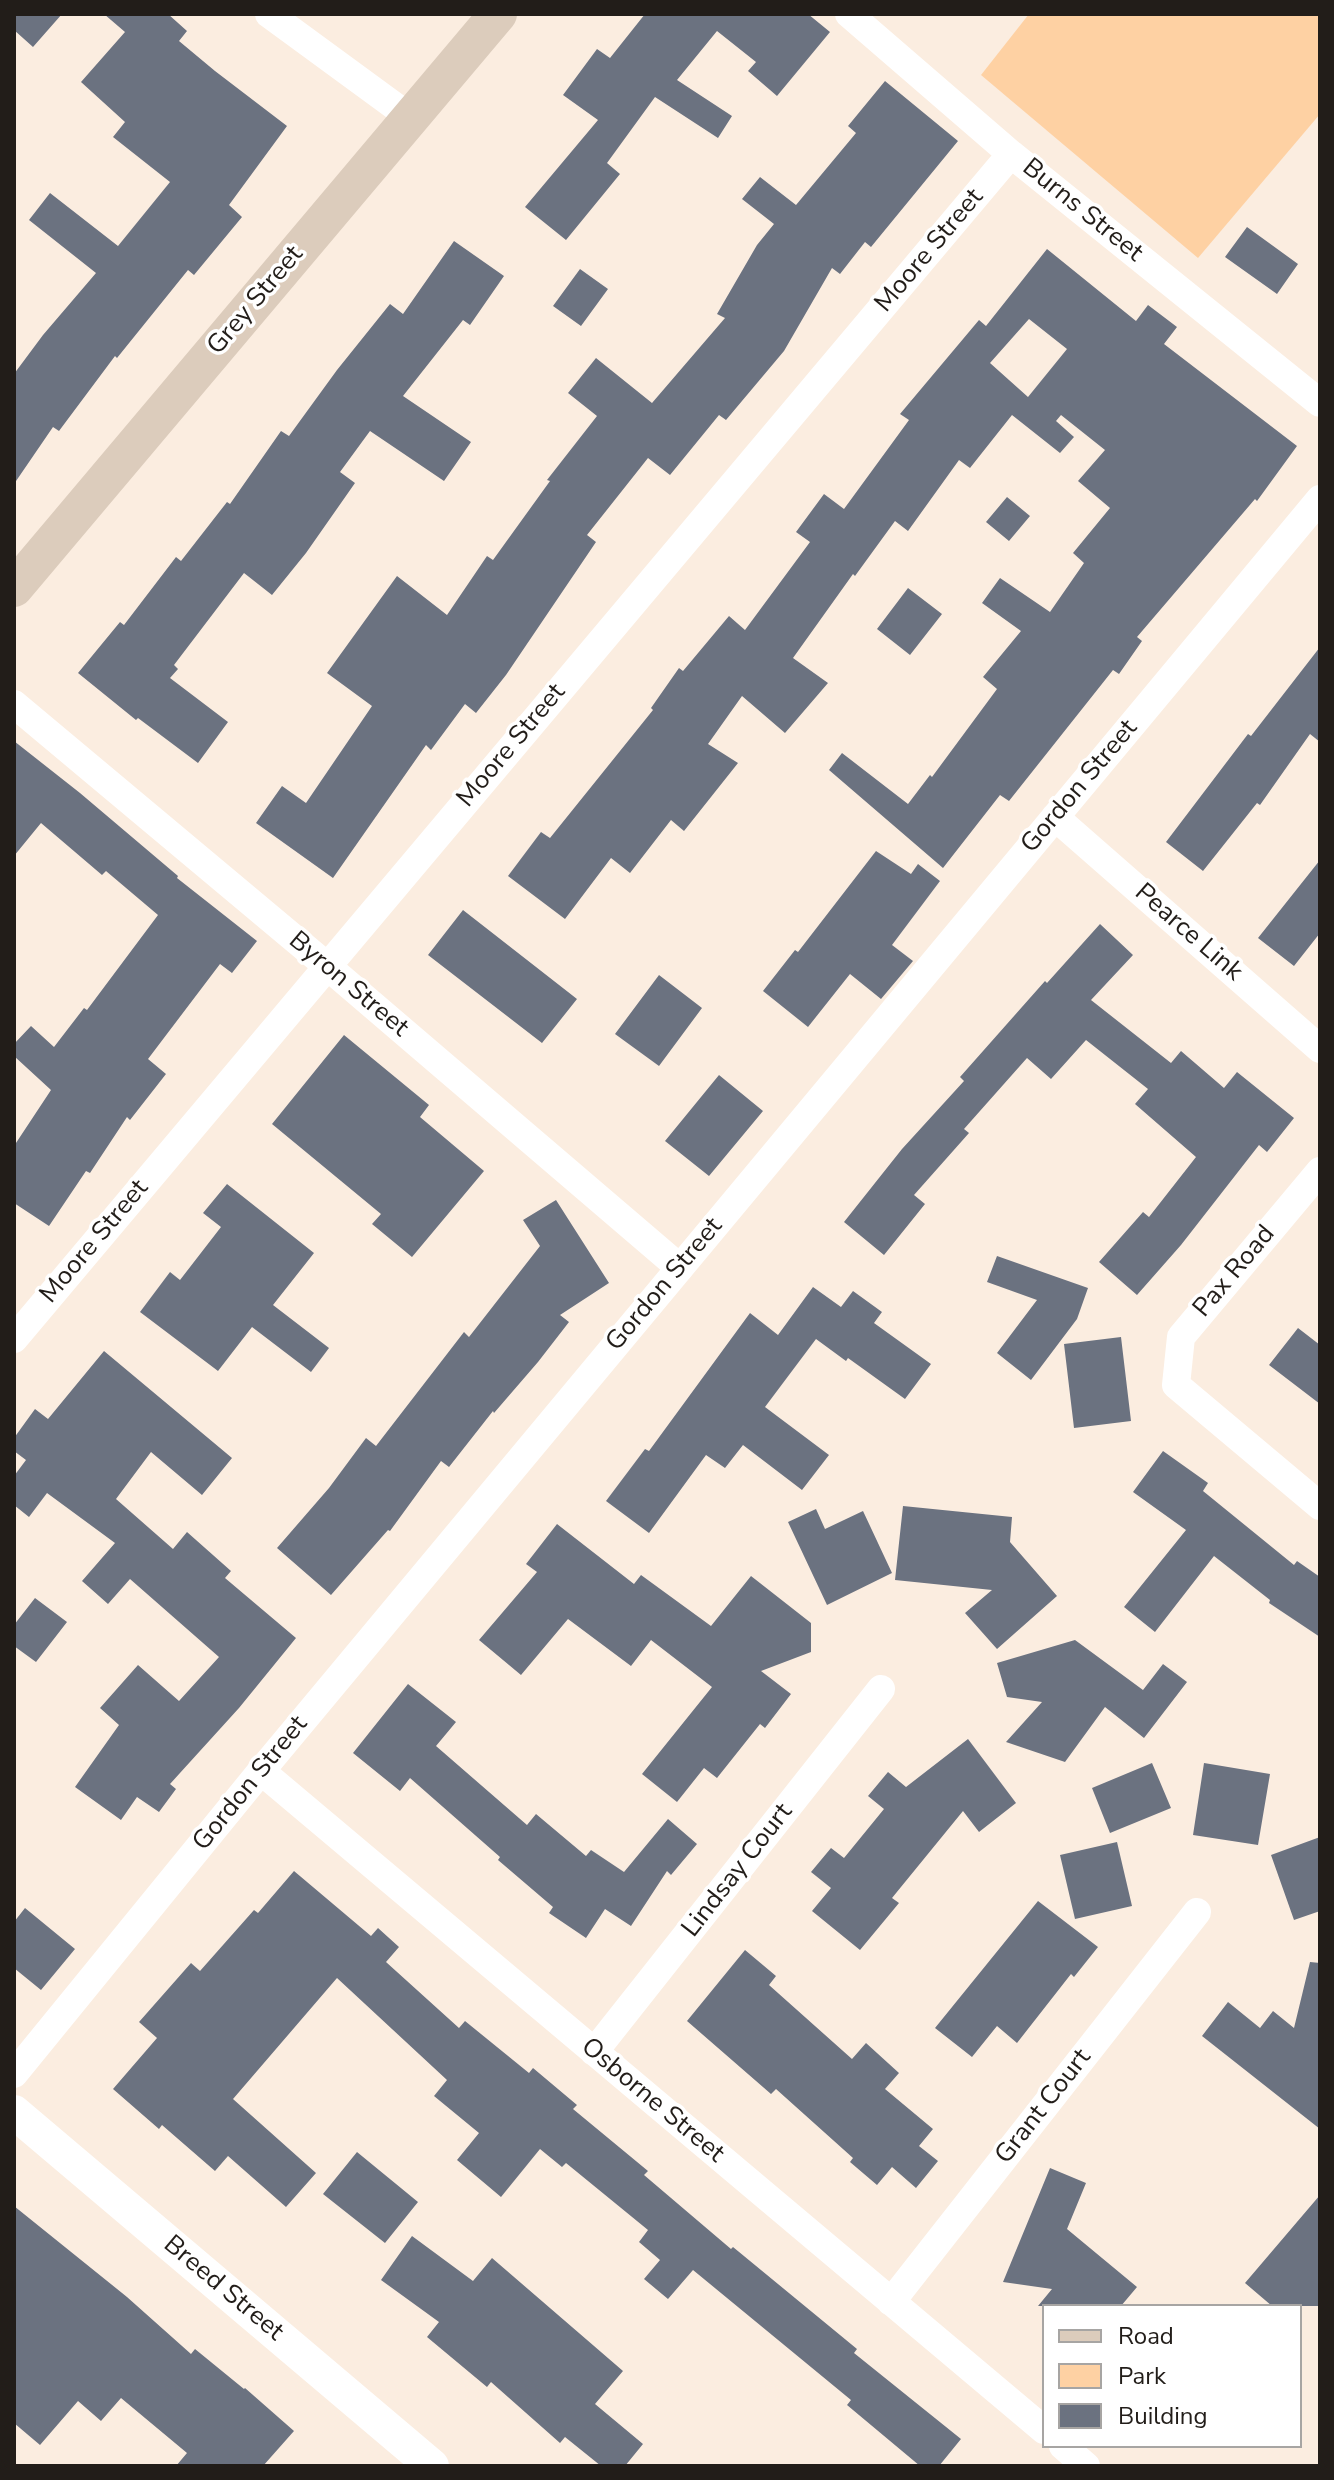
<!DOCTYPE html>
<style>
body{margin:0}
#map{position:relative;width:1334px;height:2480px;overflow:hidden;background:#fbede0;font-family:"Nunito Sans",sans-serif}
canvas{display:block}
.frame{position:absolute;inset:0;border:16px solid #221d19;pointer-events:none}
.legend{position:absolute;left:1042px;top:2304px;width:260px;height:144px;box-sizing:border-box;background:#fff;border:2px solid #a7a5a3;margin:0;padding:10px 14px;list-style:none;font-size:24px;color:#221d19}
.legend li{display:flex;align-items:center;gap:16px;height:40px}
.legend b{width:40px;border:2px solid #a7a5a3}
</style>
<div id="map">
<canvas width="1334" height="2480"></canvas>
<div class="frame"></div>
<ul class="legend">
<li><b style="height:10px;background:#dcccbc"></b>Road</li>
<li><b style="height:22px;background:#fed1a3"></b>Park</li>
<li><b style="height:22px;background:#6b7280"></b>Building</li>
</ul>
</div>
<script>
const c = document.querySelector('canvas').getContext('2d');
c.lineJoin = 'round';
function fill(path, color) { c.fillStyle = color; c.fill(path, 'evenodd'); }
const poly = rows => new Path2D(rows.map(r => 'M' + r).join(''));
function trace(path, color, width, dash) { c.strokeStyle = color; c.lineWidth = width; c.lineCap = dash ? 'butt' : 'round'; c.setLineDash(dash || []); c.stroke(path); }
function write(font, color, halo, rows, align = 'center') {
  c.font = font + ' "Nunito Sans",sans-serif'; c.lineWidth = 7; c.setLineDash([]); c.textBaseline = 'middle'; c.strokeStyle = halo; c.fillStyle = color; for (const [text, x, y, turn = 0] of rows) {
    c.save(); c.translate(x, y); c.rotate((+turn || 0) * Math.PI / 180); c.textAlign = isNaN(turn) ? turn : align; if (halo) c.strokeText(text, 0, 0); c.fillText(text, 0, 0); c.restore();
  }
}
fill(poly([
 [1029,14,1320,14,1320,114,1198,258,981,75]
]), '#fed1a3');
fill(poly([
 [14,14,62,14,33,47,14,30],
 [104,14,168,14,187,31,179,41,215,71,287,126,229,205,242,217,194,275,188,270,117,358,115,356,59,431,53,427,14,484,14,374,43,335,96,273,29,220,50,193,118,246,170,182,113,137,125,122,81,82,125,32],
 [645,14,808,14,830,32,777,96,748,71,756,62,717,31,677,80,732,116,718,138,655,97,607,163,620,174,566,240,525,207,598,120,563,95,597,49,610,58],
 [885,81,958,141,871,247,865,242,840,274,832,268,784,351,726,420,719,415,670,475,648,458,587,535,596,542,506,675,476,713,465,704,431,750,426,745,333,878,256,823,282,786,306,803,372,706,327,673,397,576,447,615,487,556,493,560,550,481,547,480,597,416,568,393,596,358,652,403,725,318,717,314,757,245,774,224,742,199,760,177,796,205,856,133,848,126],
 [1247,227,1298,264,1277,294,1225,257],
 [454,241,504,276,470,325,463,320,403,396,471,442,444,481,370,431,340,472,355,483,306,553,272,595,244,573,174,665,178,669,170,678,228,722,198,763,138,718,136,720,78,673,120,622,124,625,176,557,181,561,227,502,230,504,281,431,289,436,337,370,390,304,403,314],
 [1047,249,1136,321,1148,305,1177,327,1164,344,1297,446,1257,501,1255,499,1137,637,1142,641,1119,674,1113,670,1009,801,1000,795,943,868,829,770,842,753,908,804,930,775,932,777,997,689,983,677,1021,631,982,603,1000,578,1050,612,1084,563,1073,553,1110,508,1078,481,1105,450,1061,415,1056,421,1074,437,1060,453,1012,415,970,468,959,460,908,531,895,521,855,576,853,574,793,658,828,683,785,733,742,696,708,744,738,763,684,831,671,820,630,873,611,858,565,919,508,876,541,832,550,838,653,710,651,708,679,668,683,671,729,616,745,630,810,542,796,532,824,494,844,509,909,420,900,414,979,320,986,326],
 [1029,319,1067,349,1028,397,990,363],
 [580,269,608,289,581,326,553,306],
 [1007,497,1030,516,1009,541,986,522],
 [908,588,942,614,910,655,877,629],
 [1320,647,1320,742,1310,734,1260,805,1257,803,1203,871,1166,842,1248,734,1251,736],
 [14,741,80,793,178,876,177,878,257,941,232,973,220,964,148,1059,166,1074,130,1120,127,1117,90,1173,86,1171,49,1226,14,1203,14,1146,51,1090,14,1056,14,1044,31,1026,54,1047,84,1008,87,1010,158,915,106,871,102,875,41,823,14,856],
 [876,851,911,874,918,864,940,881,892,945,913,961,881,999,850,974,808,1027,763,991,795,950,798,952],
 [1320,860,1320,933,1294,966,1258,938],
 [463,910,577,999,542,1043,428,955],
 [1100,924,1133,955,1091,1000,1171,1063,1181,1051,1224,1088,1237,1072,1294,1118,1267,1152,1259,1145,1181,1245,1137,1295,1099,1262,1143,1212,1149,1217,1196,1157,1135,1104,1148,1089,1086,1040,1051,1079,1027,1058,964,1129,969,1133,914,1195,925,1204,884,1255,844,1222,902,1149,964,1081,960,1077,1045,981,1047,983],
 [659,975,702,1008,659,1066,615,1034],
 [344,1035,429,1105,420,1117,484,1171,412,1257,372,1224,381,1214,272,1124],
 [719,1075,763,1111,709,1176,665,1141],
 [227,1184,314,1253,273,1305,329,1348,311,1372,252,1327,218,1371,140,1312,170,1272,180,1280,221,1227,203,1213],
 [556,1200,609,1283,560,1315,569,1322,538,1362,494,1413,493,1411,449,1467,441,1461,390,1531,388,1530,331,1595,277,1548,329,1488,366,1438,376,1446,464,1332,469,1337,540,1246,523,1220],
 [997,1256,1088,1288,1077,1319,1031,1380,997,1353,1037,1300,987,1282],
 [813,1287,841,1307,853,1291,882,1312,874,1323,931,1364,905,1399,848,1358,846,1361,816,1339,765,1407,829,1455,802,1490,743,1445,725,1468,706,1455,649,1533,606,1501,645,1449,649,1451,750,1313,778,1335],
 [1298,1328,1320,1345,1320,1404,1269,1365],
 [1121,1337,1131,1421,1074,1428,1064,1344],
 [104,1351,232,1458,202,1495,151,1452,116,1499,173,1549,187,1532,231,1571,225,1578,296,1638,239,1708,170,1784,176,1789,159,1812,137,1797,121,1820,75,1787,119,1725,100,1708,138,1665,179,1701,219,1657,130,1579,108,1604,82,1581,115,1543,47,1493,29,1517,14,1505,14,1476,26,1460,14,1451,14,1438,35,1409,48,1419],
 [1163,1451,1208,1483,1203,1491,1294,1565,1297,1561,1320,1577,1320,1637,1269,1603,1270,1600,1214,1556,1155,1632,1124,1607,1186,1530,1133,1492],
 [903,1506,1012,1517,1010,1542,1057,1596,997,1649,965,1613,992,1590,895,1580],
 [816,1509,825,1529,863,1511,892,1573,827,1605,788,1522],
 [557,1524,634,1584,641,1575,711,1626,751,1576,811,1623,811,1652,761,1671,791,1694,765,1728,760,1724,717,1778,704,1768,677,1802,642,1774,712,1687,651,1640,631,1666,568,1619,521,1675,479,1640,537,1572,526,1564],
 [35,1598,67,1622,36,1662,14,1646,14,1625],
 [1075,1640,1143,1690,1163,1664,1187,1682,1144,1738,1105,1707,1065,1762,1006,1742,1042,1702,1007,1697,997,1663],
 [408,1684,456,1722,436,1746,527,1825,536,1814,586,1856,591,1850,624,1872,668,1819,697,1844,671,1875,667,1871,631,1926,605,1909,586,1938,549,1913,553,1907,498,1860,500,1857,410,1778,400,1791,353,1753],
 [968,1739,1016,1803,979,1832,963,1811,892,1898,899,1903,860,1950,812,1911,831,1888,811,1872,831,1848,844,1858,884,1809,868,1796,888,1772,906,1787],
 [1152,1763,1171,1808,1110,1833,1092,1788],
 [1204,1763,1270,1774,1258,1845,1193,1835],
 [1320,1837,1320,1911,1294,1920,1271,1855],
 [1117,1842,1132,1906,1075,1919,1060,1855],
 [294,1871,371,1936,378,1928,399,1947,386,1962,459,2028,465,2021,529,2073,533,2068,577,2105,573,2109,648,2171,644,2175,731,2249,733,2247,857,2349,854,2353,961,2439,939,2466,920,2466,847,2405,851,2400,693,2270,668,2299,644,2279,660,2260,639,2242,648,2230,566,2163,562,2167,540,2149,501,2197,457,2160,479,2133,434,2096,447,2080,337,1978,233,2099,316,2173,286,2207,228,2156,215,2171,162,2125,159,2129,113,2089,157,2038,139,2022,191,1963,200,1971,254,1910,258,1913],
 [1038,1901,1098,1947,1074,1977,1071,1974,1017,2043,997,2026,972,2057,935,2028],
 [25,1908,75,1949,41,1990,14,1968,14,1922],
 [745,1950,776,1976,769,1985,852,2059,866,2043,899,2073,885,2089,933,2129,919,2146,938,2161,916,2188,892,2167,877,2185,850,2162,853,2158,776,2089,771,2094,687,2021],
 [1310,1962,1320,1963,1320,2129,1202,2036,1228,2002,1260,2028,1273,2011,1294,2028],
 [357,2152,418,2202,385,2243,323,2194],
 [1050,2168,1086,2183,1067,2229,1137,2287,1121,2306,1038,2306,1052,2289,1003,2282],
 [1320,2195,1320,2306,1272,2306,1245,2283],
 [14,2206,127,2297,191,2354,195,2349,244,2389,245,2388,294,2431,263,2466,176,2466,187,2453,121,2398,101,2421,78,2401,40,2445,14,2423],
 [412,2236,473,2281,492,2258,623,2371,595,2404,643,2444,625,2466,601,2466,565,2437,560,2443,491,2382,487,2387,427,2337,439,2322,381,2280]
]), '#6b7280');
trace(poly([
 [269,14,411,118],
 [849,14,1011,154,1320,403],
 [14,704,327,966,680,1268],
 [1055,817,1320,1049],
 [1320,1171,1181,1337,1176,1385,1320,1506],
 [14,1339,1011,154],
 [261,1771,1044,2430],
 [594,2052,881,1689],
 [14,2074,261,1771,1320,499],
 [891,2302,1197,1912],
 [1063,2446,1086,2466]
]), '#fff', 28);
trace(poly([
 [14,2112,432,2466]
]), '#fff', 34);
trace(poly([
 [14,588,498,14]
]), '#dcccbc', 38);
write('26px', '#221d19', '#fff', [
 ["Burns Street",1082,211,39],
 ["Moore Street",930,251,-50],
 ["Grey Street",256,301,-50],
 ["Moore Street",512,746,-50],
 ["Gordon Street",1080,787,-50],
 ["Pearce Link",1188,933,41],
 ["Byron Street",348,985,40],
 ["Moore Street",95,1242,-50],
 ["Pax Road",1235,1272,-50],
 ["Gordon Street",665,1285,-50],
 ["Gordon Street",251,1784,-51],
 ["Lindsay Court",738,1871,-52],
 ["Osborne Street",652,2101,40],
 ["Grant Court",1044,2107,-52],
 ["Breed Street",223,2289,40]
]);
</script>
